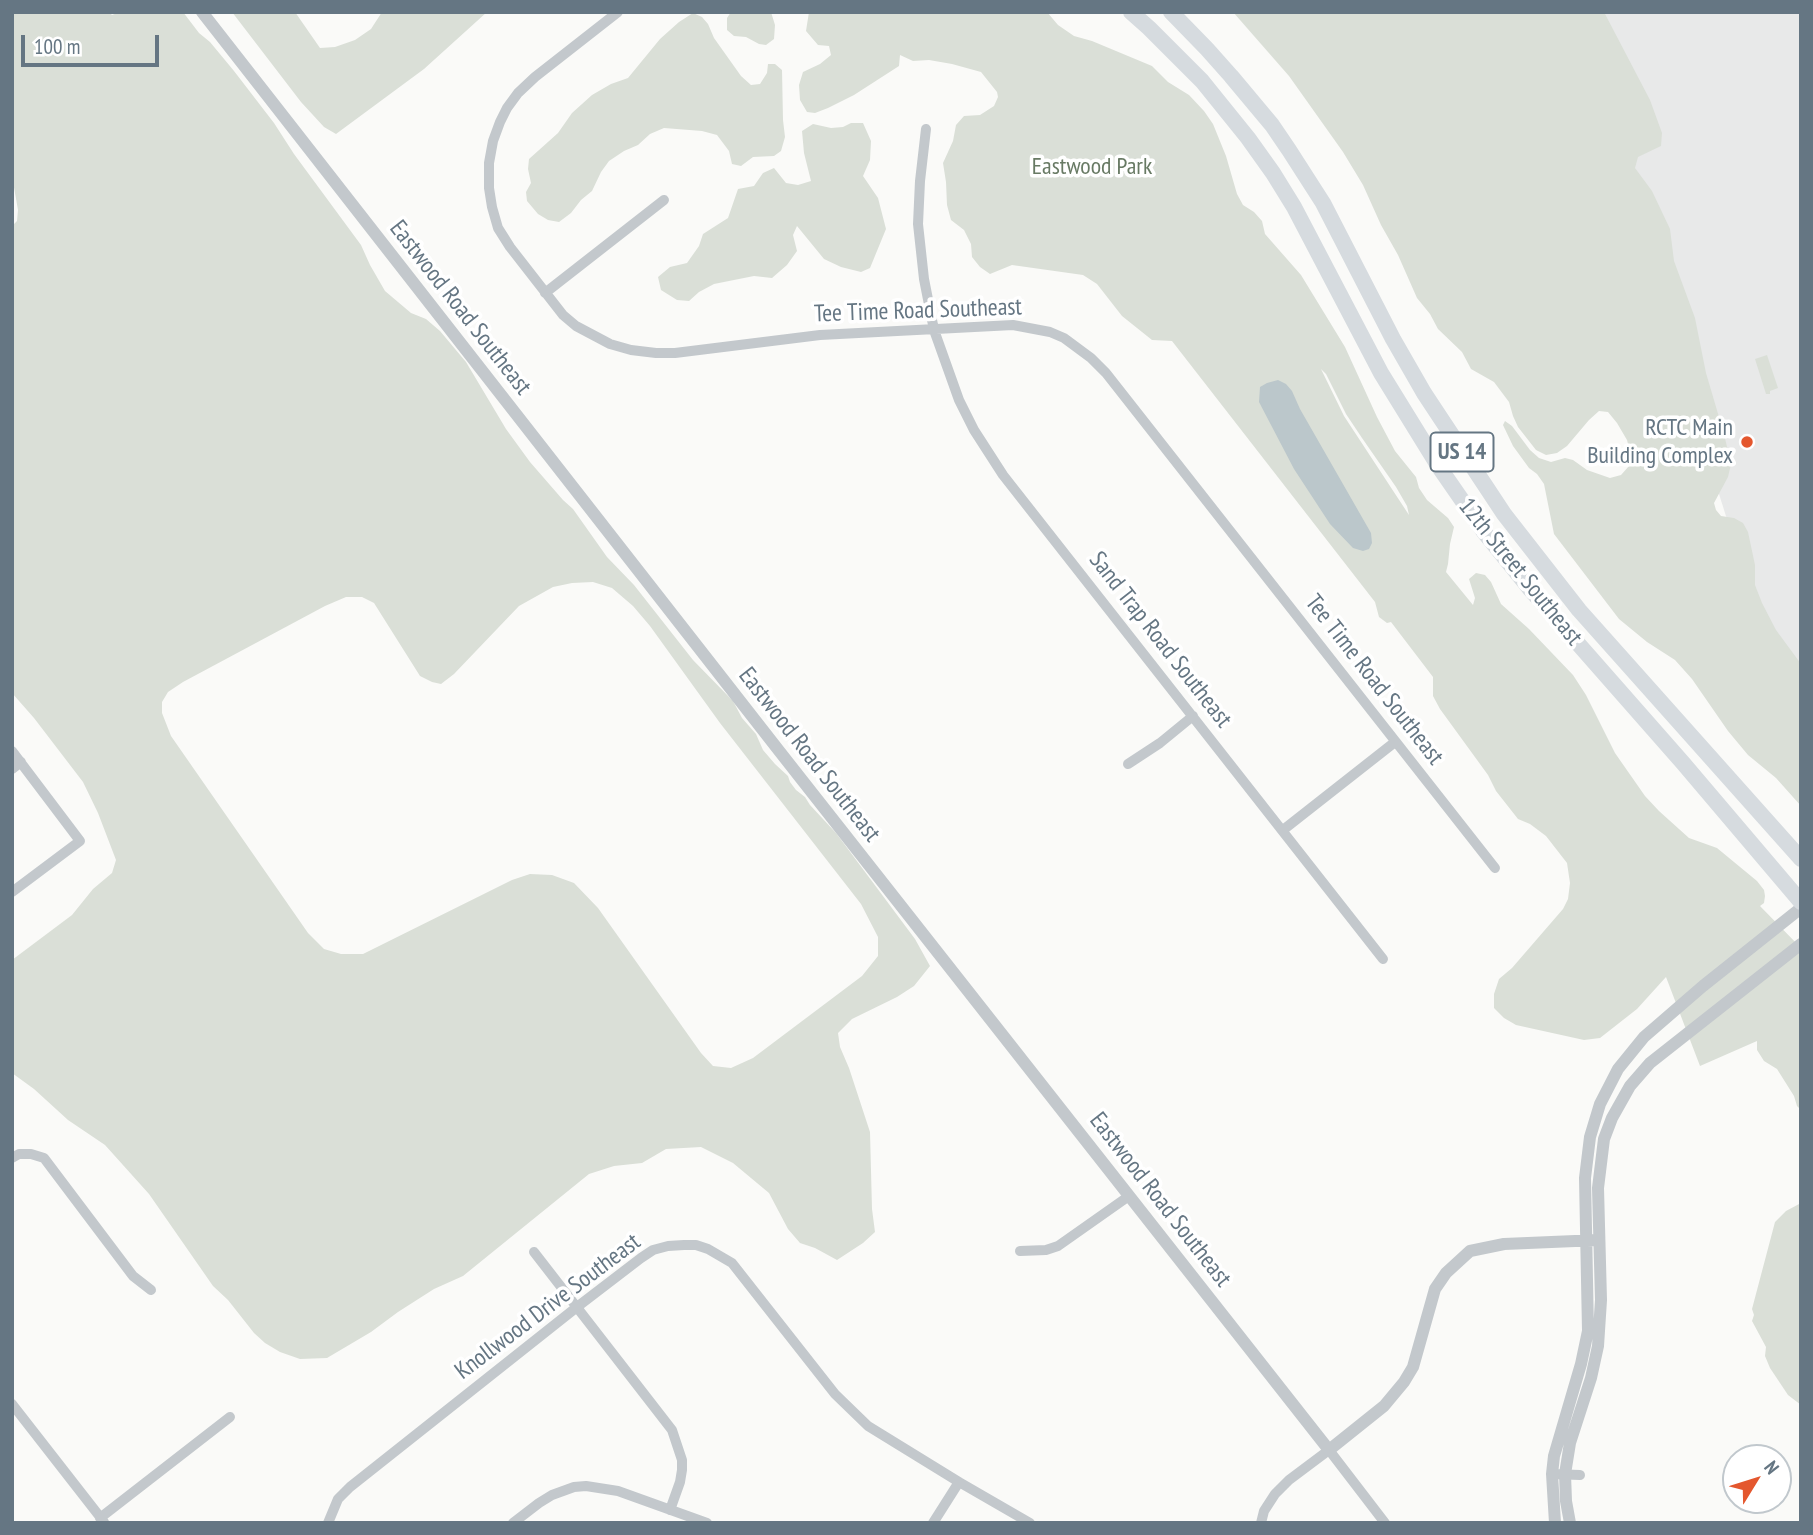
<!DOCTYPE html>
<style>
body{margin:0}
#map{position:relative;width:1813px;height:1535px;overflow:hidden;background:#fafaf8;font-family:"PT Sans Narrow",sans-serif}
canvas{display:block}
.frame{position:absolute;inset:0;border:14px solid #657683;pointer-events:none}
.north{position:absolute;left:1722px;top:1444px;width:70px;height:70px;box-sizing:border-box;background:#fff;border:2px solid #c1c8cd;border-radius:50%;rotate:52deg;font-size:19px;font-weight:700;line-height:28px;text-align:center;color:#657683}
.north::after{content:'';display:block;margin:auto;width:24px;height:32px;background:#e4572e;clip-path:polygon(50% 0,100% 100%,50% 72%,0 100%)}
.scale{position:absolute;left:21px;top:35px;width:138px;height:32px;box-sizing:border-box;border:4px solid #657683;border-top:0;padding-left:9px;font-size:21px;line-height:24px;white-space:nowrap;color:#657683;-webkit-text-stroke:5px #fff;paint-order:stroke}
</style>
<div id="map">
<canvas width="1813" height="1535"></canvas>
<div class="frame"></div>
<div class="north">N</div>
<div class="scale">100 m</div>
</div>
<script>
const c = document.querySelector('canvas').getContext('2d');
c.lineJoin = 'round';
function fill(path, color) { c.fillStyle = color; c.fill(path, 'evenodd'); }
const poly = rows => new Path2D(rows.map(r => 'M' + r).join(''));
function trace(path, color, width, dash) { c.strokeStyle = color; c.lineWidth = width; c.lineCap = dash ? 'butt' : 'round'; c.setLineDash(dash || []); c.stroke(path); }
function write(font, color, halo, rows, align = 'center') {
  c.font = font + ' "PT Sans Narrow",sans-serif'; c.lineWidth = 7; c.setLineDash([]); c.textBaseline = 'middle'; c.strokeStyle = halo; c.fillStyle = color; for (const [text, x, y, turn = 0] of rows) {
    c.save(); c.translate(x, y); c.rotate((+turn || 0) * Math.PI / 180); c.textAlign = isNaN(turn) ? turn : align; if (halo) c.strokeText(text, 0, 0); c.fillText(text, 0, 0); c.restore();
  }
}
fill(poly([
 [1567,12,1801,12,1801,676,1760,624]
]), '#e8e9e9');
fill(poly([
 [12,12,109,12,112,15,120,12,183,12,199,33,210,42,234,71,274,123,294,154,361,245,370,265,385,291,411,313,426,319,440,331,466,362,506,429,530,462,563,500,573,509,607,557,634,585,693,660,733,701,742,718,756,734,763,750,775,764,788,776,790,782,796,790,805,797,810,805,836,833,915,939,930,966,914,986,897,997,852,1019,838,1033,840,1047,849,1068,870,1132,872,1209,875,1232,863,1243,837,1260,815,1248,800,1243,788,1229,769,1193,733,1163,701,1147,666,1149,642,1163,614,1166,589,1174,463,1276,434,1289,398,1312,371,1332,327,1358,300,1359,280,1352,265,1343,254,1333,228,1300,213,1286,149,1194,105,1145,68,1120,34,1089,12,1073,12,960,72,915,93,889,112,873,116,860,98,813,83,782,34,718,12,693,12,226,17,221,18,210,12,176],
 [593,582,612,588,633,606,650,626,720,723,861,904,878,937,878,956,862,976,753,1058,731,1068,713,1066,701,1053,598,908,574,883,552,875,530,874,512,880,363,954,341,954,324,949,308,933,171,736,162,713,162,702,168,692,183,682,325,606,346,597,362,597,374,603,420,676,432,682,441,684,454,674,519,606,553,587,572,583],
 [232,12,295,12,320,48,335,47,355,40,371,29,382,12,487,12,424,69,336,134,324,127,301,102],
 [731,12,771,12,775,25,774,39,766,45,759,44,746,37,734,36,727,30,727,18],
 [809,12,1047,12,1058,25,1074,36,1092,41,1152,66,1168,82,1189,95,1204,111,1213,124,1226,156,1237,194,1243,205,1254,212,1262,221,1265,234,1301,275,1345,347,1377,417,1395,451,1416,477,1419,488,1427,500,1448,518,1454,527,1450,544,1448,564,1446,572,1473,605,1475,598,1469,579,1476,573,1485,575,1491,582,1501,604,1529,629,1573,675,1586,695,1615,753,1645,796,1659,811,1689,838,1717,848,1757,881,1764,890,1765,896,1764,903,1760,906,1801,948,1801,1110,1797,1106,1794,1096,1777,1069,1764,1061,1757,1050,1757,1041,1700,1066,1666,977,1637,1009,1600,1038,1584,1040,1516,1025,1504,1018,1494,1008,1494,994,1499,979,1512,968,1563,909,1568,899,1570,883,1567,863,1546,836,1530,824,1518,819,1496,791,1488,775,1440,709,1433,696,1433,677,1391,622,1387,623,1379,617,1375,602,1172,341,1152,340,1122,316,1097,284,1083,275,1012,265,990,274,980,267,972,257,971,244,964,230,951,220,947,205,946,182,943,163,953,141,956,125,964,116,980,115,994,106,998,97,997,92,981,72,952,64,929,60,913,61,900,55,899,66,854,95,828,108,815,113,807,112,800,100,799,85,803,72,820,64,831,55,829,46,818,45,806,31],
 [1321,369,1326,374,1346,414,1362,438,1396,487,1407,506,1409,515,1344,416],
 [1233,12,1604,12,1650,100,1662,133,1661,146,1638,157,1635,168,1652,191,1670,229,1674,261,1695,318,1706,373,1724,434,1731,464,1728,477,1714,503,1716,510,1721,516,1734,518,1743,523,1748,532,1755,565,1755,585,1762,603,1776,630,1801,664,1801,806,1776,778,1748,755,1728,731,1692,679,1675,660,1647,642,1619,619,1554,534,1544,484,1537,474,1529,468,1513,446,1503,425,1505,421,1512,426,1530,450,1539,458,1551,462,1565,458,1573,460,1587,470,1610,478,1621,475,1629,466,1631,456,1627,440,1617,423,1608,412,1599,411,1589,420,1567,446,1557,453,1546,455,1536,450,1518,427,1513,416,1509,402,1494,382,1471,369,1462,352,1438,329,1430,314,1417,298,1398,255,1381,225,1363,185,1343,152,1289,76],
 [693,13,702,17,708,24,714,38,741,76,751,85,760,84,767,73,768,64,775,64,782,70,783,120,785,137,781,151,774,156,753,157,741,166,732,164,729,151,717,135,702,131,664,128,650,134,638,145,624,151,609,161,601,172,592,191,581,200,571,213,559,222,548,220,538,214,527,201,526,192,531,183,528,169,529,159,558,133,572,113,592,95,611,84,628,78,660,39,679,22],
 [851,123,863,123,871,141,870,160,863,176,878,198,886,229,870,268,861,272,841,267,824,259,797,226,793,235,797,251,787,265,772,278,754,276,714,284,699,292,689,301,677,300,661,290,658,277,670,267,687,263,699,246,703,234,728,218,738,189,754,186,763,173,774,168,786,183,798,185,811,181,804,153,802,131,813,124,831,128,843,127],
 [1767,355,1778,388,1770,391,1770,394,1766,394,1755,359],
 [1801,1203,1801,1405,1788,1395,1770,1368,1765,1356,1766,1347,1752,1321,1754,1315,1752,1309,1775,1222,1786,1211]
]), '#dadfd7');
fill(poly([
 [1278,380,1286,384,1292,391,1300,409,1371,533,1372,543,1369,549,1363,551,1353,548,1330,524,1294,469,1259,402,1260,387,1267,383]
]), '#bbc7cb');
trace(poly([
 [618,12,535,77,518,93,507,108,500,122,493,141,489,163,489,188,492,207,498,228,510,247,563,315,576,326,610,344,631,350,656,353,675,353,820,335,1013,325,1050,332,1064,338,1091,358,1106,373,1495,868],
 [926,129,920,181,918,224,924,279,934,330,959,400,974,430,1003,475,1383,959],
 [545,293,664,200],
 [12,751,80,841,12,892],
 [1128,764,1160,743,1193,716],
 [12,769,21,762],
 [1283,830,1395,742],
 [12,1158,19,1154,31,1154,44,1158,133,1276,151,1290],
 [1020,1251,1046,1250,1058,1246,1129,1196],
 [534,1252,672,1430,682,1460,682,1470,680,1482,670,1510],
 [12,1404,104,1522],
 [1552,1474,1580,1475],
 [100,1518,230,1417],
 [328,1523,338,1499,350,1487,577,1307,641,1258,653,1250,668,1246,684,1245,696,1245,708,1249,732,1263,835,1394,868,1426,959,1482,1030,1523],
 [513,1523,539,1503,552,1495,574,1487,586,1486,618,1491,707,1523],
 [933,1523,959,1482],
 [1261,1523,1264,1511,1275,1494,1289,1480,1329,1450,1385,1523]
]), '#c3c8cc', 10);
trace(poly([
 [202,12,780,752,1329,1450,1384,1406,1404,1382,1413,1367,1435,1289,1446,1273,1470,1251,1504,1244,1599,1240],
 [1555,1523,1552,1474,1554,1456,1581,1364,1588,1331,1585,1178,1590,1137,1600,1104,1618,1069,1644,1037,1703,986,1801,908],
 [1570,1523,1566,1501,1565,1474,1570,1443,1591,1378,1598,1346,1601,1300,1598,1188,1604,1139,1612,1118,1630,1086,1650,1063,1801,944]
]), '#c3c8cc', 12);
trace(poly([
 [1131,12,1149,28,1202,81,1248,138,1273,173,1294,207,1381,373,1439,467,1484,532,1530,589,1683,763,1801,902],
 [1171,12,1207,49,1231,76,1272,125,1289,150,1323,203,1393,339,1424,393,1504,514,1579,610,1801,859]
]), '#d6dbdf', 16);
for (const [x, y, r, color] of [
 [1747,442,7,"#e4572e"]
]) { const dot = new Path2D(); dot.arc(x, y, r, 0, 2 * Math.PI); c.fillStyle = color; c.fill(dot); trace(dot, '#fff', 2.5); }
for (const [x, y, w] of [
 [1462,452,63]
]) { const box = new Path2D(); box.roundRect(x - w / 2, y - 19.5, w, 39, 5); c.fillStyle = '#fff'; c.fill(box); trace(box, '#657683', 2); }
write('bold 23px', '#657683', null, [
 ["US 14",1462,452]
]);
write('24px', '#687a64', '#fff', [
 ["Eastwood Park",1092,167]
]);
write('24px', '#657683', '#fff', [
 ["Eastwood Road Southeast",460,308,52],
 ["Tee Time Road Southeast",918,311,-2],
 ["12th Street Southeast",1520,572,51],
 ["Sand Trap Road Southeast",1160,640,52],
 ["Tee Time Road Southeast",1374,680,52],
 ["Eastwood Road Southeast",809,755,52],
 ["Eastwood Road Southeast",1160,1200,52],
 ["Knollwood Drive Southeast",548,1307,-37]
]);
write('24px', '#657683', '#fff', [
 ["RCTC Main",1733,428],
 ["Building Complex",1733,456]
], 'right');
</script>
